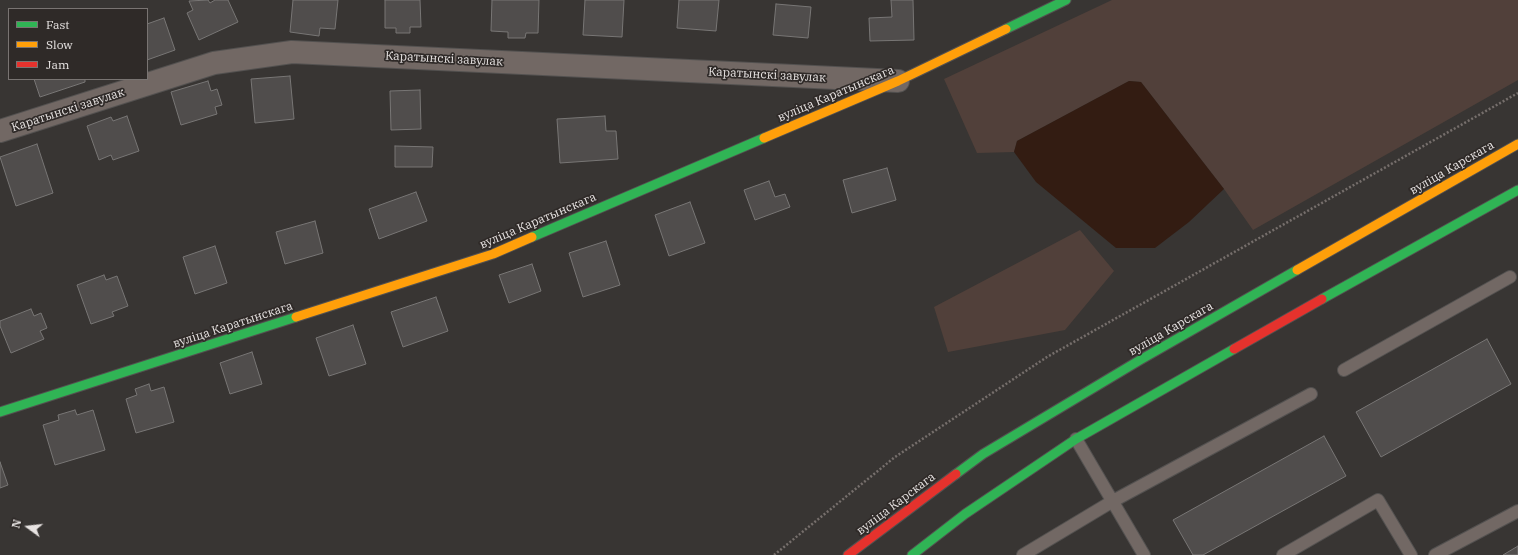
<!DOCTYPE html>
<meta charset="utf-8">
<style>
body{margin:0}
#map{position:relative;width:1518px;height:555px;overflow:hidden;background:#383533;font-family:"IBM Plex Serif",serif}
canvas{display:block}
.legend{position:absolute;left:8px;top:8px;width:140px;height:72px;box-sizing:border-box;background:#2f2a28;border:1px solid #797472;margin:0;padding:5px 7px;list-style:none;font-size:12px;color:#e7e3e2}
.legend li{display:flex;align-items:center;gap:8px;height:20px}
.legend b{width:20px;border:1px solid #797472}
.north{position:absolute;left:8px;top:507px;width:40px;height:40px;-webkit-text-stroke:3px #2f2a28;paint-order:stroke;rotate:285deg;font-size:11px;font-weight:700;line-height:16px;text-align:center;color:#e7e3e2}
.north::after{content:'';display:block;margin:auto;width:14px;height:18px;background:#e7e3e2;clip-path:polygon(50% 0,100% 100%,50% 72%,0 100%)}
</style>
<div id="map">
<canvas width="1518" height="555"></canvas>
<ul class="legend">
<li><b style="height:5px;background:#30b455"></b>Fast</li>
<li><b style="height:5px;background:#ff9f0a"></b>Slow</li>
<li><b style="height:5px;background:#e5322d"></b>Jam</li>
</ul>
<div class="north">N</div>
</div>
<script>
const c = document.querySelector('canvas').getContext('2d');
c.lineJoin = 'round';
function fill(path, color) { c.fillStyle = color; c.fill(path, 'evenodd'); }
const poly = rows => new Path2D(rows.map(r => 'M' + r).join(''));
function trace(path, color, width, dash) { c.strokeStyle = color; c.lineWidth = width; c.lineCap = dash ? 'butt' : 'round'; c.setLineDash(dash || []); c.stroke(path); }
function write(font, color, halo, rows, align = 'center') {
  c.font = font + ' "IBM Plex Serif",serif'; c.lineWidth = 3.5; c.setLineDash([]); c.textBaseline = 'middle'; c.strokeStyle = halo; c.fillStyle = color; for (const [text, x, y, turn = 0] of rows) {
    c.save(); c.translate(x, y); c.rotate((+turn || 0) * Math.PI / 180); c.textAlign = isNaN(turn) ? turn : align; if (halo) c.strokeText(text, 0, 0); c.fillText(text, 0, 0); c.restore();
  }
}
fill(poly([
 [1112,0,1518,0,1518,80,1253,230,1224,189,1141,82,1129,81,1017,141,1014,152,977,153,944,79],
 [1080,230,1114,271,1065,330,948,352,934,307]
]), '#51403a');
fill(poly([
 [1129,81,1141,82,1224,189,1189,222,1155,248,1116,248,1036,182,1014,152,1017,141]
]), '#331c12');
const building = poly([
 [208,0,210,3,215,0,228,0,238,22,199,40,187,13,193,10,189,1,208,0],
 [293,0,338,0,335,29,320,28,319,36,290,32,293,0],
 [385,0,420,0,421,27,410,27,410,33,396,33,396,28,385,28,385,0],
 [492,0,539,0,538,33,526,33,525,38,508,38,508,32,491,31,492,0],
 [585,0,624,0,622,37,583,35,585,0],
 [679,0,719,0,716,31,677,28,679,0],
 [891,0,913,0,914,40,870,41,869,18,892,17,891,0],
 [776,4,811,7,808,38,773,35,776,4],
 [164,18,175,50,147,60,147,24,164,18],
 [290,76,294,119,255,123,251,79,290,76],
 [34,79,85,79,85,82,40,97,34,79],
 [208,81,211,91,217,89,222,105,215,107,217,114,181,125,171,92,208,81],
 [420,90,421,129,391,130,390,91,420,90],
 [127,116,139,151,113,160,111,155,99,160,87,126,111,117,113,121,127,116],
 [605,116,606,131,616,131,618,159,560,163,557,119,605,116],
 [37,144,53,193,16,206,0,157,37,144],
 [395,146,433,147,432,167,395,167,395,146],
 [887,168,896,200,852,213,843,180,887,168],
 [769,181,775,197,785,194,790,207,755,220,744,190,769,181],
 [416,192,427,221,379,239,369,209,416,192],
 [690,202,705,243,669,256,655,215,690,202],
 [315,221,323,253,285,264,276,232,315,221],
 [606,241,620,285,583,297,569,253,606,241],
 [215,246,227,283,195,294,183,257,215,246],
 [532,264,541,291,509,303,499,275,532,264],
 [104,275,106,280,117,276,128,306,112,312,114,316,91,324,77,285,104,275],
 [436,297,448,331,403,347,391,312,436,297],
 [31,309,34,316,41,313,47,328,40,331,44,339,11,353,0,326,0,321,31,309],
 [353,325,366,364,329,376,316,338,353,325],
 [1487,339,1511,384,1381,457,1356,412,1487,339],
 [252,352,262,384,230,394,220,363,252,352],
 [149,384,151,391,164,387,174,422,136,433,126,399,137,395,135,389,149,384],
 [75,410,77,415,93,410,105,450,55,465,43,425,59,420,58,415,75,410],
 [1324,436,1346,476,1203,555,1193,555,1173,520,1324,436],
 [0,462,8,485,0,488,0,462],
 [1518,546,1518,555,1503,555,1518,546]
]);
fill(building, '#504d4c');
trace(building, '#787675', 1);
const lane = poly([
 [1344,370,1510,277],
 [1076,439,1144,555],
 [1023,555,1113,501,1311,394],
 [1283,555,1378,500,1411,555],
 [1435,555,1518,511]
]);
const street = poly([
 [0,131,214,63,292,52,898,81]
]);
const fast = poly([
 [1006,29,1066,0],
 [532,237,764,138],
 [1322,299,1518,190],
 [0,412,296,317],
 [956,474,983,454,1140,360,1297,270],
 [912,555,965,514,1076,439,1234,349]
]);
const slow = poly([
 [764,138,898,81,1006,29],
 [1297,270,1518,144],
 [296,317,493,254,532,237]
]);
const jam = poly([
 [1234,349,1322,299],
 [848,555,956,474]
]);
trace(lane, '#535150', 14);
trace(street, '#535150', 24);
trace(fast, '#535150', 11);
trace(slow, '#535150', 11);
trace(jam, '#535150', 11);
trace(poly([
 [774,555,895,457,1047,357,1518,93]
]), '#766f6c', 2.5, [2, 2]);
trace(lane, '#726864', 12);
trace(street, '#726864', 22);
trace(fast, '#30b455', 9);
trace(slow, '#ff9f0a', 9);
trace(jam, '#e5322d', 9);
write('12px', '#e7e3e2', '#2f2a28', [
 ["Каратынскі завулак",444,59,3],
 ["Каратынскі завулак",767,75,3],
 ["вуліца Каратынскага",836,94,-23],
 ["Каратынскі завулак",68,110,-18],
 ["вуліца Карскага",1452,168,-30],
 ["вуліца Каратынскага",538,221,-23],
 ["вуліца Каратынскага",233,325,-18],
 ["вуліца Карскага",1171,329,-30],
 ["вуліца Карскага",896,504,-37]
]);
</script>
